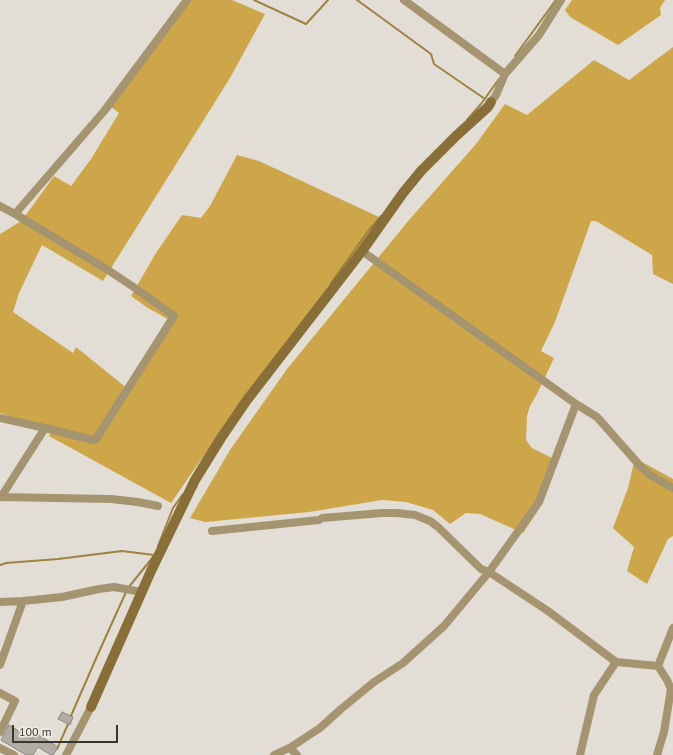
<!DOCTYPE html>
<style>
body{margin:0}
#map{position:relative;width:673px;height:755px;overflow:hidden;background:#e3ded5;font-family:"PT Sans",sans-serif}
canvas{display:block}
.scale{position:absolute;left:12px;top:725px;width:106px;height:18px;box-sizing:border-box;border:2px solid #383633;border-top:0;padding-left:5px;font-size:12px;line-height:14px;white-space:nowrap;color:#383633;-webkit-text-stroke:3px #f0ebe2;paint-order:stroke}
</style>
<div id="map">
<canvas width="673" height="755"></canvas>
<div class="scale">100 m</div>
</div>
<script>
const c = document.querySelector('canvas').getContext('2d');
c.lineJoin = 'round';
function fill(path, color) { c.fillStyle = color; c.fill(path, 'evenodd'); }
const poly = rows => new Path2D(rows.map(r => 'M' + r).join(''));
function trace(path, color, width, dash) { c.strokeStyle = color; c.lineWidth = width; c.lineCap = dash ? 'butt' : 'round'; c.setLineDash(dash || []); c.stroke(path); }
fill(poly([
 [183,0,232,0,265,14,230,78,103,281,42,245,19,293,13,312,73,353,76,347,128,389,173,322,148,308,131,296,156,253,182,215,201,218,210,206,237,155,259,161,381,218,335,281,200,461,171,503,49,436,54,427,25,421,0,413,0,234,18,223,28,212,54,176,71,186,91,159,119,113,106,103],
 [572,0,665,0,660,8,661,15,618,45,570,17,565,10],
 [673,47,673,284,653,274,652,255,596,221,591,221,555,322,541,351,554,358,537,394,530,406,527,416,526,440,532,448,552,458,557,464,537,512,523,533,480,514,466,513,450,524,433,510,406,502,382,500,309,512,205,522,190,518,230,450,287,369,409,220,476,144,505,104,527,115,594,60,629,80],
 [635,458,673,479,673,536,668,539,647,584,627,571,634,547,613,528,628,488]
]), '#cea64a');
trace(poly([
 [254,0,306,24,328,0],
 [357,0,431,54,434,64,485,99],
 [515,56,556,0],
 [467,120,481,104,499,79],
 [331,283,368,231,381,216],
 [158,546,173,508,183,494],
 [0,565,6,563,58,559,122,551,154,555],
 [128,588,153,557],
 [70,718,98,654,126,592],
 [57,749,69,722]
]), '#9e8240', 2);
const building = poly([
 [62,712,73,717,70,725,58,719,62,712],
 [9,725,32,739,35,733,58,747,53,755,51,755,38,747,33,755,26,755,1,740,9,725]
]);
fill(building, '#b1ada4');
trace(building, '#8b877f', 1);
trace(poly([
 [404,0,505,74],
 [491,102,496,95,505,74,539,35,561,0],
 [0,206,15,214,108,270,135,288,174,316,96,439,93,440,45,428,0,418],
 [15,214,105,110,187,0],
 [362,251,576,404,597,417,642,468,650,475,673,488],
 [0,497,111,499,138,502,158,506],
 [1,497,45,428],
 [212,531,319,520,322,518,382,513,397,513,415,515,430,521,438,527,481,569,489,572,548,611,616,662,658,666,667,680,671,689,664,732,657,755],
 [0,602,23,601,62,597,99,589,114,587,142,592],
 [0,665,23,601],
 [658,666,673,628],
 [0,693,15,701,0,732],
 [0,748,14,755],
 [290,748,297,755],
 [66,755,91,707],
 [274,755,291,747,320,728,341,709,374,682,403,663,444,626,489,572,539,502,576,404],
 [580,755,594,695,616,662]
]), '#a59470', 8);
trace(poly([
 [91,707,151,571,195,480,221,438,247,400,362,251,403,193,421,171,456,136,488,107,491,102]
]), '#886f37', 10);
</script>
